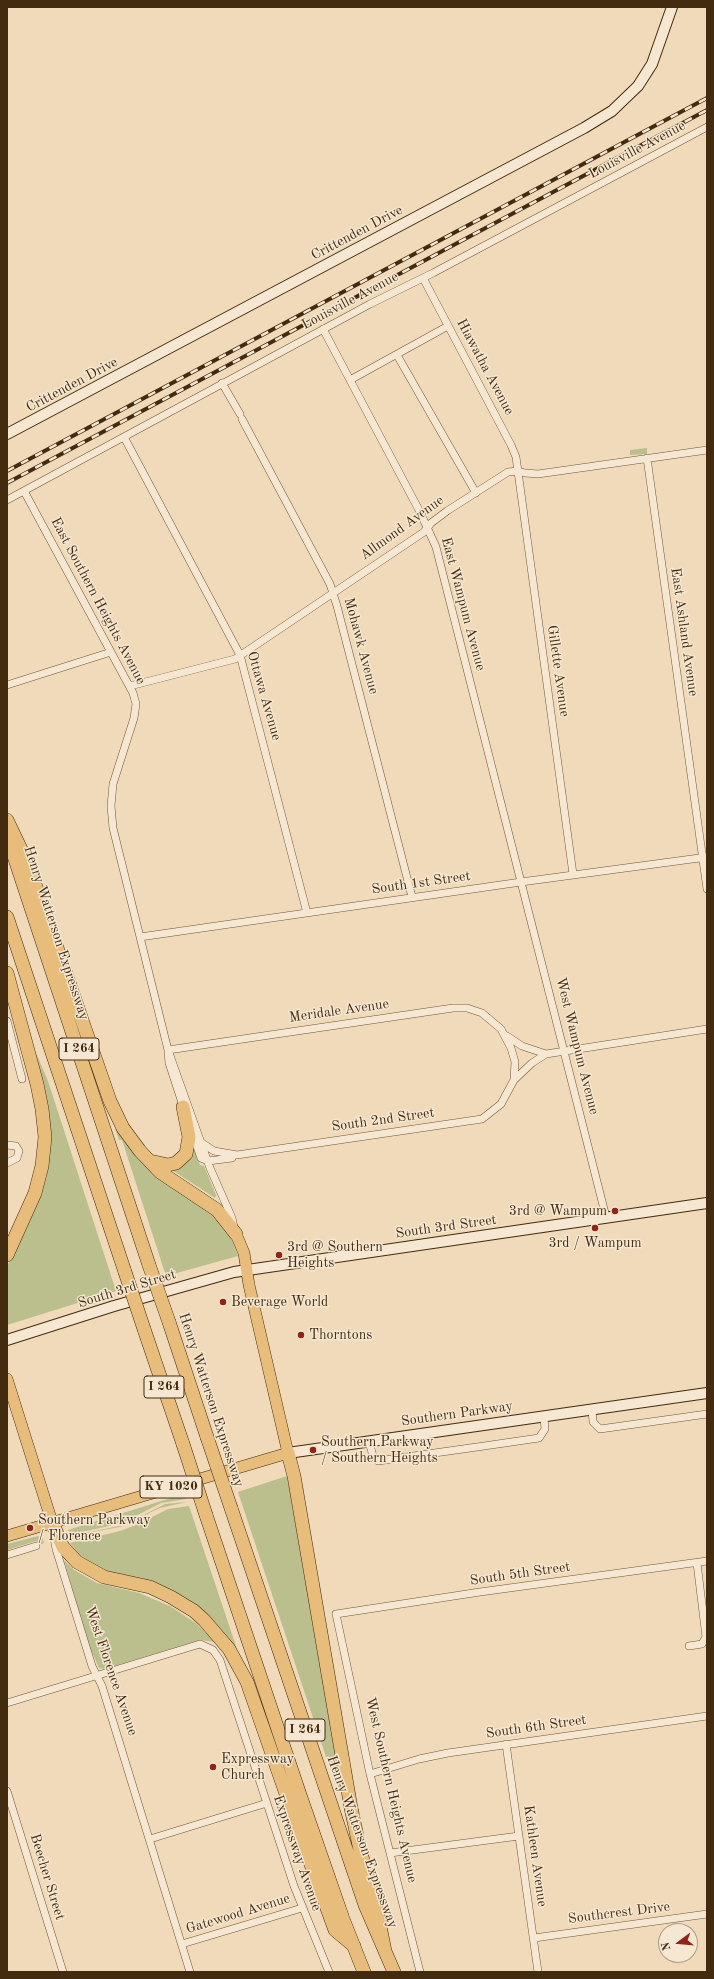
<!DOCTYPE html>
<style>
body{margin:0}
#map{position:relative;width:714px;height:1979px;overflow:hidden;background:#f0dab9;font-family:"Old Standard TT",serif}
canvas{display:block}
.frame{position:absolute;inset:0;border:8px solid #432b0f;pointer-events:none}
.north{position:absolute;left:658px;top:1923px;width:40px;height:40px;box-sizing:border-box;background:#f5e7d2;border:1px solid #ae9c84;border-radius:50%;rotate:254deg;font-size:11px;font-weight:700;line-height:16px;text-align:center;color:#432b0f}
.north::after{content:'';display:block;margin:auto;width:14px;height:18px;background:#8f2418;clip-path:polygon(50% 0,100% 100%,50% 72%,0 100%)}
</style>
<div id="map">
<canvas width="714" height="1979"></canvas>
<div class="frame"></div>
<div class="north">N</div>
</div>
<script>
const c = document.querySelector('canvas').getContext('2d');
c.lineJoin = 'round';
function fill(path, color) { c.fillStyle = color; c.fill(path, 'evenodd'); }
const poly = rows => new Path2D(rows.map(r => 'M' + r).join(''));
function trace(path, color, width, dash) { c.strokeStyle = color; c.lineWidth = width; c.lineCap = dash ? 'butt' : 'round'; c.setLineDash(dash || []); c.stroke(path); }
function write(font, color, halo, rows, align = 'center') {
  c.font = font + ' "Old Standard TT",serif'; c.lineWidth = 3; c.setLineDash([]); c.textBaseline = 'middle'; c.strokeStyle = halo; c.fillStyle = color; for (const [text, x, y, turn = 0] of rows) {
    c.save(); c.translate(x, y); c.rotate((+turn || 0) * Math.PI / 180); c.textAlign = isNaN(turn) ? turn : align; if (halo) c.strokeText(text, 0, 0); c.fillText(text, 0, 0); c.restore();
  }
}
fill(poly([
 [647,448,647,454,630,455,630,450],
 [33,1046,48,1081,116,1291,7,1325,7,1267,37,1205,44,1183],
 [115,1128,211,1213,230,1235,238,1256,166,1276,122,1140,119,1140],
 [193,1150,195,1150,200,1165,204,1166,216,1195,215,1198,172,1170],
 [287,1476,341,1784,340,1791,326,1757,238,1492],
 [184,1494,186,1499,161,1503,122,1523,69,1535,68,1530],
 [187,1502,160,1508,120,1527,93,1532,68,1540,68,1538,76,1535,124,1525,165,1504],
 [189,1506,240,1658,215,1625,100,1570,80,1555,70,1543,120,1531,136,1525,168,1509],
 [38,1536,42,1537,44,1543,38,1545,36,1541,7,1550,7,1544],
 [64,1560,74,1570,97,1583,139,1593,170,1606,197,1624,215,1642,200,1640,104,1669,99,1668,92,1652,91,1652]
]), '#bbbf8e');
const minor = poly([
 [423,278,511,445,516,457,573,874],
 [323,329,420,512,436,547,606,1217],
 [397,355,476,493],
 [350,380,448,326],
 [222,383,240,414],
 [242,419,330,584,337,606,412,897],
 [124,437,240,655,307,913],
 [647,458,707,889],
 [24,491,133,693,136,704,134,718,113,784,111,806,113,828,168,1050,210,1168,232,1218,234,1228],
 [7,500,370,304,433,273,707,127],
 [7,685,111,652],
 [130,686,235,659,424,532,431,523,447,511,508,472,518,471,525,473,538,474,707,450],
 [140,937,521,882,707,857],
 [7,1021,22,1079],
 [507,1036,522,1046,546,1054],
 [168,1050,453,1008,467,1008,482,1013,501,1029,511,1048,515,1062,514,1080,501,1104,482,1119,237,1155,214,1151,202,1143],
 [168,1052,169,1063,184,1109],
 [514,1080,532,1063,546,1054,707,1029],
 [192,1132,201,1158,208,1161,232,1158],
 [7,1145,16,1146,19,1151,17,1158,7,1163],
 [592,1410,593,1422,600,1429,707,1414],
 [369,1442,373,1456,378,1461,484,1446,539,1438,545,1429,544,1418],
 [54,1538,56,1549,92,1666,102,1686,190,1972],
 [7,1555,36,1546],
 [689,1646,702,1644,706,1637,697,1563],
 [7,1703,200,1644,213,1650,220,1660,294,1886,329,1972],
 [506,1744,538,1972],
 [370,1774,419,1759,448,1753,707,1716],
 [7,1791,63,1972],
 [150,1839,267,1803],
 [390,1853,519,1836],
 [534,1938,707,1914],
 [182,1944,302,1908],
 [420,1972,370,1774,336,1614,480,1592,707,1561]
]);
const secondary = poly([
 [7,434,584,128,612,111,638,86,652,64,672,7],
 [7,1340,114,1306,234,1272,707,1203],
 [288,1453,707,1393]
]);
const primary = poly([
 [7,1379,52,1522],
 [7,1536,288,1453,249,1285,244,1253,236,1234]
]);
const motorway = poly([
 [7,820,28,864,110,1101,123,1128,140,1151,160,1172,217,1210,236,1234],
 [8,838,149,1265],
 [7,917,125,1272],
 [7,973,37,1084,42,1109,45,1137,42,1166,35,1193,7,1255],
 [150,1161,168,1165,176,1163,186,1154,189,1137,183,1107],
 [169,1322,207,1437],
 [144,1329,183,1444],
 [288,1453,294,1476,351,1808,360,1850,375,1902,385,1951],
 [231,1508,365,1905,394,1972],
 [206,1515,300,1795,343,1919,364,1972],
 [52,1522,63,1547,77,1562,104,1577,150,1587,171,1597,194,1611,204,1620,229,1649,247,1682,306,1851,335,1930,354,1946]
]);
trace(minor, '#6e573a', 8);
trace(secondary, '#432b0f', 12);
trace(primary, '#432b0f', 12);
trace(motorway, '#432b0f', 14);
trace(minor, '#f5e7d2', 7);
trace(secondary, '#f5e7d2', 10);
trace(primary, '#e8bd7c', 11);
trace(motorway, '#e8bd7c', 13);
const rail = poly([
 [7,471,707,98],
 [7,483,707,110]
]);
trace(rail, '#432b0f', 4);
trace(rail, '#f5e7d2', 2.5, [8]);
const motorwayBridge = poly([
 [149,1265,169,1322],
 [125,1272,144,1329],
 [207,1437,231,1508],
 [183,1444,206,1515]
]);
trace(motorwayBridge, '#432b0f', 14, []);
trace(motorwayBridge, '#e8bd7c', 13);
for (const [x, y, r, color] of [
 [615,1211,4,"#8f2418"],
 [595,1228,4,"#8f2418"],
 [279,1255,4,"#8f2418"],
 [223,1302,4,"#8f2418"],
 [301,1335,4,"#8f2418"],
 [313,1450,4,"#8f2418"],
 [30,1528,4,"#8f2418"],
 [213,1767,4,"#8f2418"]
]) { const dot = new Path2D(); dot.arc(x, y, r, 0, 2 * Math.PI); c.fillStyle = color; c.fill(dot); trace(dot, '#f5e7d2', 1.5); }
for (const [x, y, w] of [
 [79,1049,40],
 [164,1387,40],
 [171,1487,62],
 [305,1730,40]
]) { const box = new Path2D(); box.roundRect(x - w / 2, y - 11, w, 22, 3); c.fillStyle = '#f5e7d2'; c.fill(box); trace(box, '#432b0f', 1); }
write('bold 13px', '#432b0f', null, [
 ["I 264",79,1049],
 ["I 264",164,1387],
 ["KY 1020",171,1487],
 ["I 264",305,1730]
]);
write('14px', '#432b0f', '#f5e7d2', [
 ["Louisville Avenue",637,150,-28],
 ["Crittenden Drive",357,233,-28],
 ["Louisville Avenue",350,301,-28],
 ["Hiawatha Avenue",485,367,62],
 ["Crittenden Drive",72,385,-28],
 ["Allmond Avenue",402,528,-36],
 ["East Southern Heights Avenue",98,601,62],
 ["East Wampum Avenue",463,604,75],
 ["East Ashland Avenue",684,632,82],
 ["Mohawk Avenue",361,646,75],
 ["Gillette Avenue",558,671,82],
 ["Ottawa Avenue",264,696,74],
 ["South 1st Street",421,883,-8],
 ["Henry Watterson Expressway",56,933,72],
 ["Meridale Avenue",339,1011,-8],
 ["West Wampum Avenue",577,1046,76],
 ["South 2nd Street",383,1120,-8],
 ["South 3rd Street",446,1227,-8],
 ["South 3rd Street",127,1289,-17],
 ["Henry Watterson Expressway",211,1400,72],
 ["Southern Parkway",457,1414,-8],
 ["South 5th Street",520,1574,-8],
 ["West Florence Avenue",111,1671,71],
 ["South 6th Street",536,1727,-8],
 ["West Southern Heights Avenue",391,1790,77],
 ["Henry Watterson Expressway",362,1842,70],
 ["Expressway Avenue",297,1853,71],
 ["Kathleen Avenue",535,1856,82],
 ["Beecher Street",47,1877,73],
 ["Southcrest Drive",619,1913,-7],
 ["Gatewood Avenue",238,1914,-17]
]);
write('14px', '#432b0f', '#f5e7d2', [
 ["3rd @ Wampum",607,1211,"right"],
 ["3rd / Wampum",595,1243,"center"],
 ["3rd @ Southern",287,1247],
 ["Heights",287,1263],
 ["Beverage World",231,1302],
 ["Thorntons",309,1335],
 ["Southern Parkway",321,1442],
 ["/ Southern Heights",321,1458],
 ["Southern Parkway",38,1520],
 ["/ Florence",38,1536],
 ["Expressway",221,1759],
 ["Church",221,1775]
], 'left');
</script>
